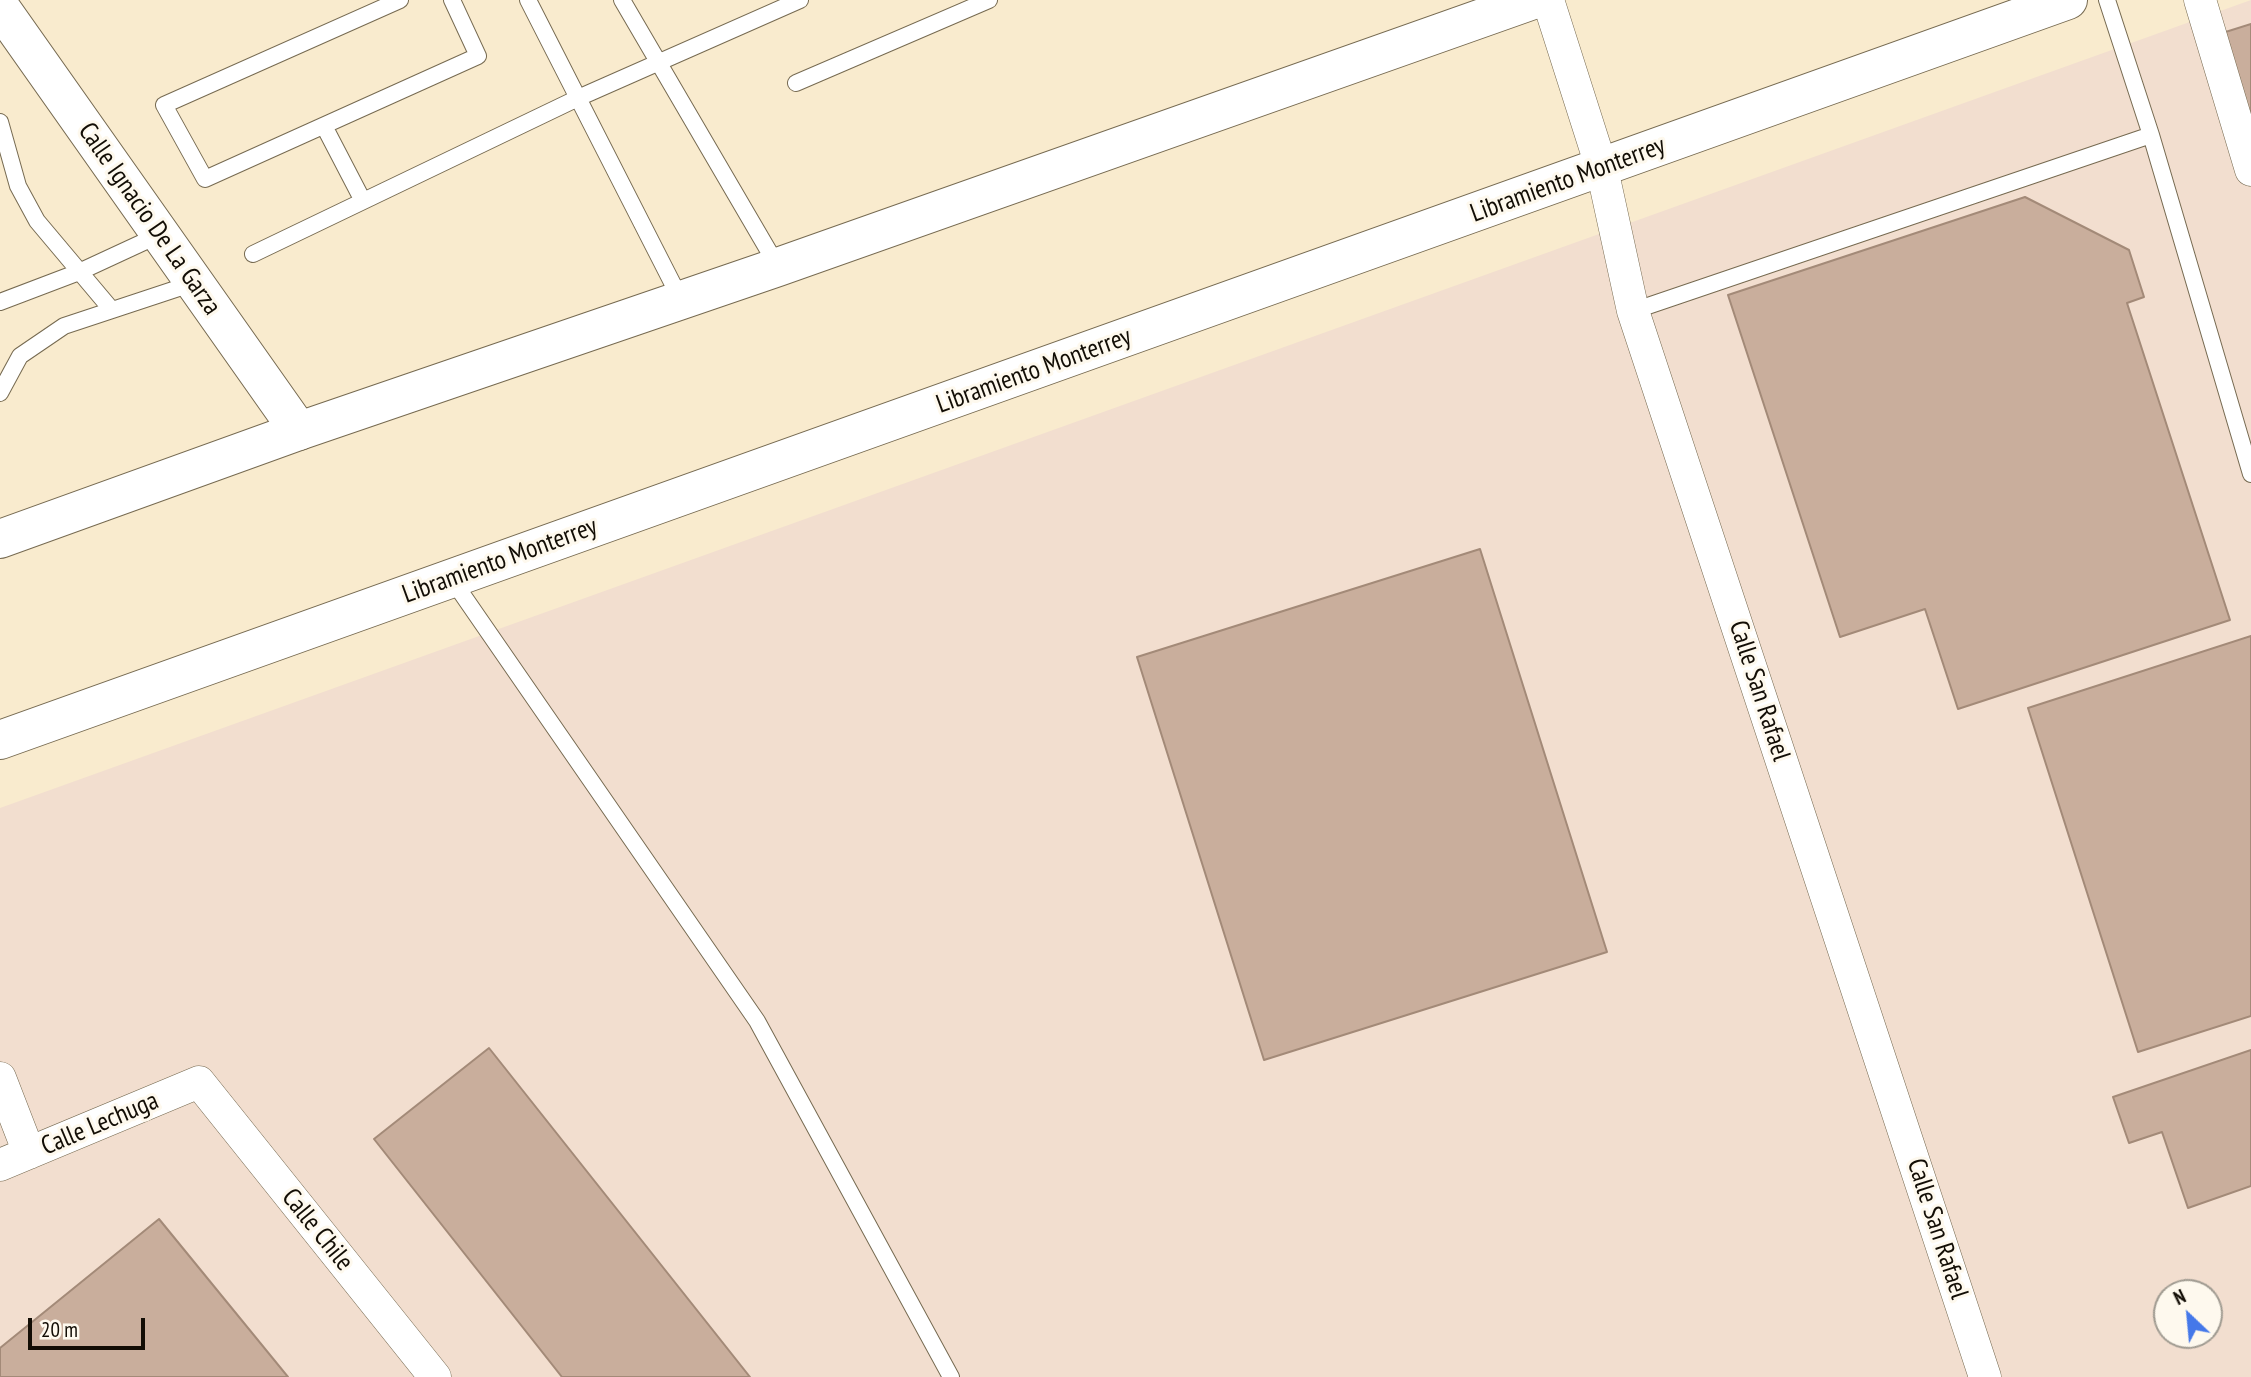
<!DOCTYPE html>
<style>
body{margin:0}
#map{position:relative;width:2251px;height:1377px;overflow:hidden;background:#f9ebce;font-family:"PT Sans Narrow",sans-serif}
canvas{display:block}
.north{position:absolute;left:2153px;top:1279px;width:70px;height:70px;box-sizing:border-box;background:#fef9ee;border:2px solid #a09b91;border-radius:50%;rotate:334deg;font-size:19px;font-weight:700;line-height:28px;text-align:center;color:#120d05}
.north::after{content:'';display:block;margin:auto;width:24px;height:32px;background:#4578e9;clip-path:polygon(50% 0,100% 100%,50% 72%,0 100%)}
.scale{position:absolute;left:28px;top:1318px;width:117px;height:32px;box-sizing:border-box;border:4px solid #120d05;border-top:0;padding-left:9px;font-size:21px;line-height:24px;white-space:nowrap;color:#120d05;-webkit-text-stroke:5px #fef9ee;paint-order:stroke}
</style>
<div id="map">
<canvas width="2251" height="1377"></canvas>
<div class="north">N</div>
<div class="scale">20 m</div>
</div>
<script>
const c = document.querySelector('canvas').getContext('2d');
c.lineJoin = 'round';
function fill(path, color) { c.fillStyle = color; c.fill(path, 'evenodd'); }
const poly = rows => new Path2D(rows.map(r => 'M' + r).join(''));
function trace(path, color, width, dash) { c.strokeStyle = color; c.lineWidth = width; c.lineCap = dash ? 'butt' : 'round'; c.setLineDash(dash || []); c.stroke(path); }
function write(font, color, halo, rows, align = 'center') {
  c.font = font + ' "PT Sans Narrow",sans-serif'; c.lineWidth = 6; c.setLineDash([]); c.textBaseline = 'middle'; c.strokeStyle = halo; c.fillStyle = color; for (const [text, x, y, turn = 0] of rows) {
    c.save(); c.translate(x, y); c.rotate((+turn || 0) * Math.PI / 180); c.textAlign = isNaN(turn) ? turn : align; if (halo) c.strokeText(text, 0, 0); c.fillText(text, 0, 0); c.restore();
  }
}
fill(poly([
 [2251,0,2251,1377,0,1377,0,808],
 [2167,1293,2209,1293,2209,1335,2167,1335]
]), '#f2decf');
const building = poly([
 [2251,24,2251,143,2216,35,2251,24],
 [2025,197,2129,250,2144,297,2127,303,2230,620,1958,709,1925,609,1840,637,1728,295,2025,197],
 [1480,549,1607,952,1264,1060,1137,657,1480,549],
 [2251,636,2251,1016,2138,1052,2028,708,2251,636],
 [489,1048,750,1377,562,1377,374,1139,489,1048],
 [2251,1050,2251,1186,2188,1208,2162,1132,2129,1143,2113,1097,2251,1050],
 [159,1219,288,1377,0,1377,0,1348,159,1219]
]);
fill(building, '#c9ae9c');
trace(building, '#a38a78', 2);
const service = poly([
 [400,0,164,105,205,179,478,56,452,0],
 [528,0,681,300],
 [622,0,778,267],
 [2107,0,2151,135,2251,474],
 [796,83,989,0],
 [0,122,18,186,37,221,111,309],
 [324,126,363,201],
 [253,254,578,98,800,0],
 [0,302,79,272,161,234],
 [1633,311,2151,135],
 [0,393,20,356,64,326,194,283],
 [451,578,757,1021,951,1377]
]);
const minor = poly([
 [1548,0,1602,169,1633,311,1985,1377],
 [2200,0,2251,170],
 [0,1078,29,1153],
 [0,1165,199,1082,435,1377]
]);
const tertiary = poly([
 [0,7,299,431]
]);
const trunk = poly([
 [0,539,299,431,778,267,1533,0],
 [0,740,2068,0]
]);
trace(service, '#766a51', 18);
trace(minor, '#766a51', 33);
trace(tertiary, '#766a51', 40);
trace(trunk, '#766a51', 40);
trace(service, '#fff', 16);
trace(minor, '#fff', 32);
trace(tertiary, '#fff', 38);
trace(trunk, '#fff', 38);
write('26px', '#120d05', '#fef9ee', [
 ["Libramiento Monterrey",1568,180,-20],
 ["Calle Ignacio De La Garza",149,219,55],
 ["Libramiento Monterrey",1034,371,-20],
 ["Libramiento Monterrey",500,561,-20],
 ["Calle San Rafael",1759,691,72],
 ["Calle Lechuga",100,1124,-23],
 ["Calle San Rafael",1937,1229,72],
 ["Calle Chile",317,1230,51]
]);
</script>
